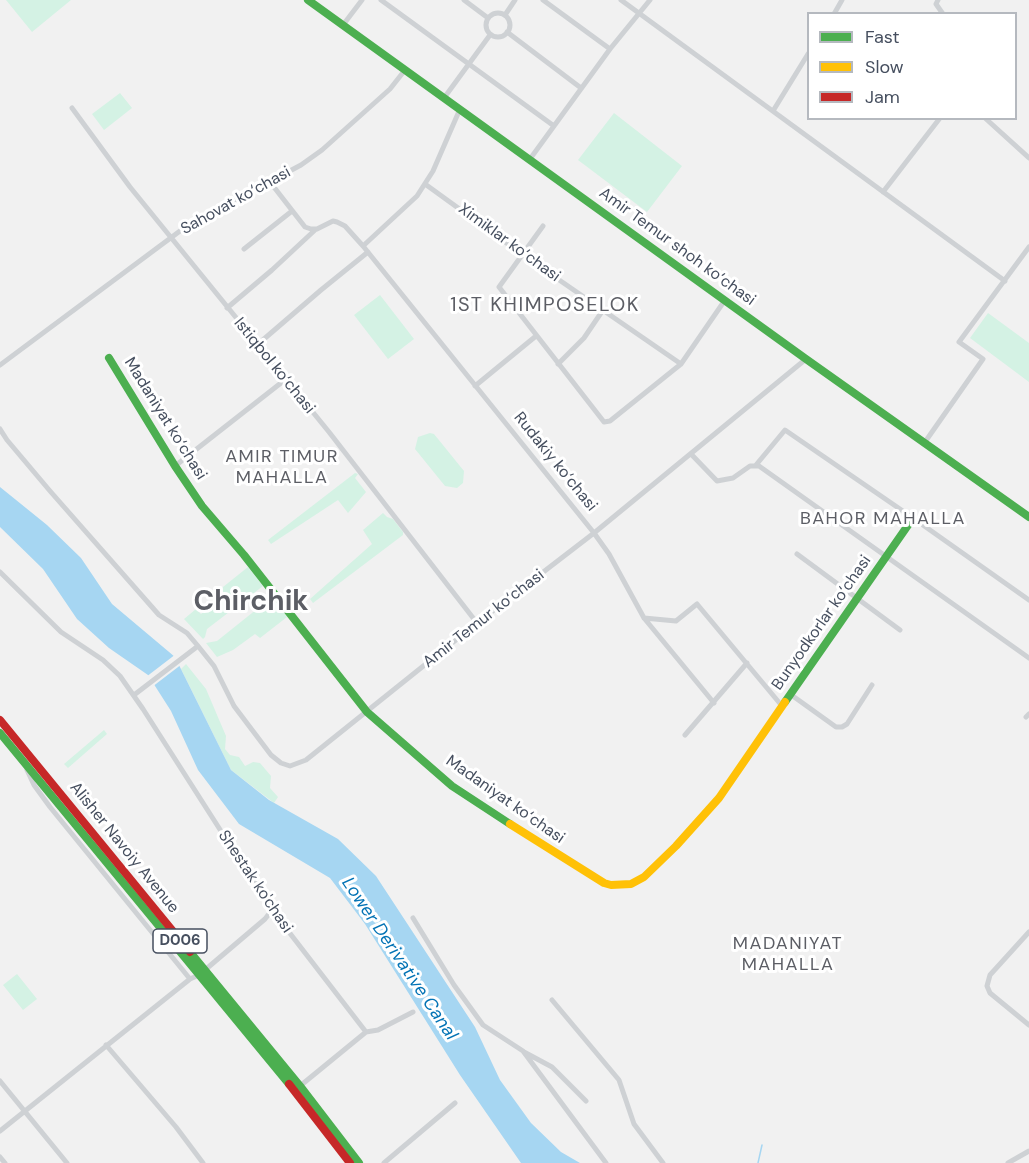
<!DOCTYPE html>
<meta charset="utf-8">
<style>
body{margin:0}
#map{position:relative;width:1029px;height:1163px;overflow:hidden;background:#f1f1f1;font-family:"DM Sans",sans-serif}
canvas{display:block}
.legend{position:absolute;left:807px;top:12px;width:210px;height:108px;box-sizing:border-box;background:#fff;border:2px solid #b5b9bf;margin:0;padding:8px 10px;list-style:none;font-size:18px;color:#464f5f}
.legend li{display:flex;align-items:center;gap:12px;height:30px}
.legend b{width:30px;border:2px solid #b5b9bf}
</style>
<div id="map">
<canvas width="1029" height="1163"></canvas>
<ul class="legend">
<li><b style="height:8px;background:#4caf50"></b>Fast</li>
<li><b style="height:8px;background:#ffc107"></b>Slow</li>
<li><b style="height:8px;background:#c62828"></b>Jam</li>
</ul>
</div>
<script>
const c = document.querySelector('canvas').getContext('2d');
c.lineJoin = 'round';
function fill(path, color) { c.fillStyle = color; c.fill(path, 'evenodd'); }
const poly = rows => new Path2D(rows.map(r => 'M' + r).join(''));
function trace(path, color, width, dash) { c.strokeStyle = color; c.lineWidth = width; c.lineCap = dash ? 'butt' : 'round'; c.setLineDash(dash || []); c.stroke(path); }
function write(font, color, halo, rows, align = 'center') {
  c.font = font + ' "DM Sans",sans-serif'; c.lineWidth = 6; c.setLineDash([]); c.textBaseline = 'middle'; c.strokeStyle = halo; c.fillStyle = color; for (const [text, x, y, turn = 0] of rows) {
    c.save(); c.translate(x, y); c.rotate((+turn || 0) * Math.PI / 180); c.textAlign = isNaN(turn) ? turn : align; if (halo) c.strokeText(text, 0, 0); c.fillText(text, 0, 0); c.restore();
  }
}
fill(poly([
 [6,0,71,0,32,32],
 [120,93,132,108,104,130,92,114],
 [614,113,682,166,647,212,578,160],
 [380,295,414,339,388,359,354,315],
 [988,313,1029,343,1029,382,970,338],
 [430,433,434,434,464,471,463,483,457,488,445,486,415,449,418,437],
 [355,473,358,474,355,478,366,492,348,513,338,500,271,544,268,540],
 [383,513,387,517,393,519,403,532,403,535,313,603,310,599,372,544,363,530],
 [248,567,263,586,207,629,205,637,203,639,184,619,196,609,201,614,216,600,213,595],
 [272,597,287,617,260,638,255,634,233,650,217,657,206,643,217,641],
 [186,664,206,689,226,736,225,749,230,755,239,757,245,766,253,762,260,763,271,776,270,788,278,797,274,803,231,770,181,669],
 [104,730,107,734,68,768,64,764],
 [17,974,37,999,23,1010,3,985]
]), '#d4f2e4');
fill(poly([
 [0,487,47,525,81,558,112,604,175,657,231,770,269,800,338,839,376,876,475,1027,500,1080,531,1123,561,1152,580,1163,521,1163,460,1075,365,924,330,878,239,824,198,770,171,711,148,675,109,648,77,619,43,569,0,527]
]), '#a6d6f2');
fill(poly([
 [176,654,182,664,152,687,146,677]
]), '#f1f1f1');
trace(poly([
 [758,1163,762,1145]
]), '#a6d6f2', 1.5);
trace(poly([
 [381,0,554,126],
 [464,0,488,18],
 [543,0,610,49],
 [621,0,1005,281],
 [938,0,936,4,943,14],
 '486 25a12 12 0 1 1 24 0a12 12 0 1 1-24 0Z',
 [834,14,842,0],
 [505,15,515,0],
 [343,25,362,0],
 [507,32,581,88],
 [444,98,490,35],
 [72,108,130,187,329,432,477,623],
 [773,111,808,54],
 [985,118,1029,158],
 [530,159,610,49,650,0],
 [270,182,305,227,311,229,317,229,333,221,337,222,345,226,363,246,594,533,609,554,644,618,714,703],
 [425,184,523,255,681,364],
 [883,192,940,118],
 [543,226,499,287,604,422,610,421,681,364,725,300],
 [363,246,417,196,433,171,460,109],
 [244,249,292,211],
 [227,308,272,270,315,230],
 [257,345,321,290,368,252],
 [558,364,584,338,603,310],
 [0,365,188,225,301,165,322,150,390,89,405,70],
 [475,386,536,336],
 [0,429,7,440,50,491,159,615,187,633,198,646],
 [925,442,983,359,959,342,1029,247],
 [691,454,717,481,733,478,750,466,759,466,1029,658],
 [756,465,785,430,913,518,1029,600],
 [175,466,286,379],
 [797,554,900,630],
 [0,572,61,632,103,660,120,676,143,709,242,864,270,898,272,910,366,1032],
 [644,618,676,621,697,604,782,706],
 [790,694,836,727,842,727,847,724,872,685],
 [134,695,198,646,214,666,234,706,271,755,281,763,290,766,306,760,477,623,594,533,806,359],
 [1026,717,1029,714],
 [685,735,747,663],
 [27,770,34,785,50,807,190,979],
 [413,918,454,985,483,1025,523,1051,606,1163],
 [1029,932,990,975,987,986,990,993,1029,1025],
 [552,1000,619,1080,634,1124,663,1163],
 [106,1045,176,1127,203,1163],
 [524,1052,552,1067,586,1101],
 [0,1081,67,1163],
 [300,1086,366,1032,378,1030,413,1012],
 [0,1131,190,979,199,975,265,919,272,910],
 [0,1157,5,1163],
 [384,1163,455,1103],
 [1008,1163,1029,1151]
]), '#ced1d4', 5);
trace(poly([
 [308,0,806,359,1029,517],
 [109,358,175,466,202,506,244,555,367,712,452,786,510,824],
 [785,702,913,518],
 [0,733,289,1084],
 [190,952,300,1086,359,1163]
]), '#4caf50', 8);
trace(poly([
 [510,824,604,883,611,885,631,884,644,877,676,846,719,798,785,702]
]), '#ffc107', 8);
trace(poly([
 [0,720,190,952],
 [289,1084,350,1163]
]), '#c62828', 8);
for (const [x, y, w] of [
 [180,941,54]
]) { const box = new Path2D(); box.roundRect(x - w / 2, y - 12, w, 24, 4.5); c.fillStyle = '#fff'; c.fill(box); trace(box, '#464f5f', 1.5); }
write('bold 15px', '#464f5f', null, [
 ["D006",180,941]
]);
write('16px', '#464f5f', '#fff', [
 ["Sahovat ko‘chasi",236,201,-29],
 ["Ximiklar ko‘chasi",509,243,36],
 ["Amir Temur shoh ko‘chasi",677,247,36],
 ["Istiqbol ko‘chasi",274,366,51],
 ["Madaniyat ko‘chasi",165,419,58],
 ["Rudakiy ko‘chasi",555,462,51],
 ["Amir Temur ko‘chasi",484,619,-38],
 ["Bunyodkorlar ko‘chasi",822,623,-55],
 ["Madaniyat ko‘chasi",505,800,35],
 ["Alisher Navoiy Avenue",124,848,51],
 ["Shestak ko'chasi",255,882,56]
]);
c.letterSpacing = '1.5px';
write('18px', '#5c5e65', '#fff', [
 ["AMIR TIMUR",282,457],
 ["MAHALLA",282,478],
 ["BAHOR MAHALLA",883,519],
 ["MADANIYAT",788,944],
 ["MAHALLA",788,965]
]);
c.letterSpacing = '0px';
write('italic 18px', '#0373b5', '#fff', [
 ["Lower Derivative Canal",399,959,56]
]);
c.letterSpacing = '1.5px';
write('20px', '#5c5e65', '#fff', [
 ["1ST KHIMPOSELOK",545,306]
]);
c.letterSpacing = '0px';
write('bold 28px', '#5c5e65', '#fff', [
 ["Chirchik",251,603]
]);
</script>
